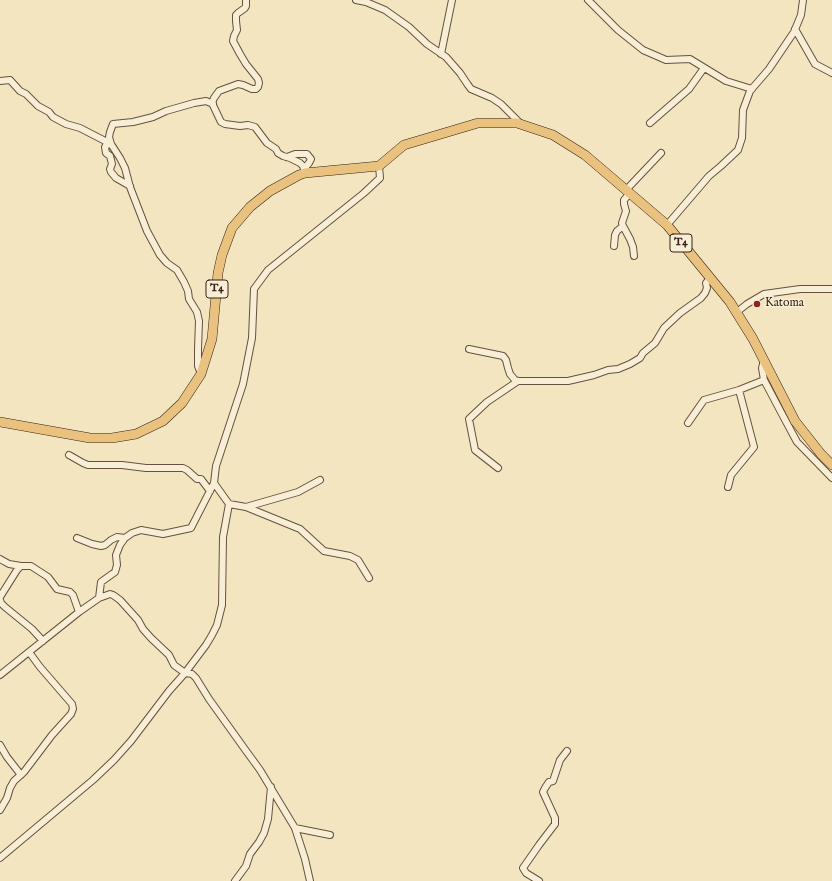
<!DOCTYPE html>
<style>
body{margin:0}
canvas{display:block;background:#f2e5bf}
</style>
<canvas width="832" height="881"></canvas>
<script>
const c = document.querySelector('canvas').getContext('2d');
c.lineJoin = 'round';
const poly = rows => new Path2D(rows.map(r => 'M' + r).join(''));
function trace(path, color, width, dash) { c.strokeStyle = color; c.lineWidth = width; c.lineCap = dash ? 'butt' : 'round'; c.setLineDash(dash || []); c.stroke(path); }
function write(font, color, halo, rows, align = 'center') {
  c.font = font + ' "IM FELL English",serif'; c.lineWidth = 3; c.setLineDash([]); c.textBaseline = 'middle'; c.strokeStyle = halo; c.fillStyle = color; for (const [text, x, y, turn = 0] of rows) {
    c.save(); c.translate(x, y); c.rotate((+turn || 0) * Math.PI / 180); c.textAlign = isNaN(turn) ? turn : align; if (halo) c.strokeText(text, 0, 0); c.fillText(text, 0, 0); c.restore();
  }
}
const minor = poly([
 [246,0,246,6,245,8,238,13,236,15,236,21,237,30,234,36,233,41,240,54,246,64,258,79,259,83,258,87,256,89,252,89,243,85,238,84,219,91,214,98,212,103,221,122,225,124,240,126,248,125,255,127,267,143,276,149,278,153,283,156,290,158,300,163,303,166,305,173],
 [356,0,366,2,385,10,409,27,427,44,446,57,460,73,468,85,471,89,492,98,501,104,521,124],
 [588,0,618,30,643,50,666,60,690,59,726,81,752,89],
 [795,29,815,64,832,73],
 [441,54,452,0],
 [0,81,10,80,20,91,26,94,38,106,49,112,53,117,66,124,80,128,111,144],
 [650,123,689,89,704,68],
 [111,144,106,145,105,147,106,153,110,156,112,164,110,169,111,172,116,178,130,186],
 [287,157,295,154,307,154,311,159,309,163,304,169],
 [626,190,661,153],
 [630,193,624,200,624,204,626,211,622,223,623,226,630,239,633,247,634,256],
 [667,225,709,176,721,166,738,150,742,138,743,110,750,91,769,69,794,32,801,15,803,0],
 [614,246,615,235,617,231,623,226],
 [737,312,747,304,764,294,800,289,832,289],
 [469,349,503,356,506,360,508,368,510,374,515,380,518,381,568,381,594,375,608,370,618,369,630,364,640,358,643,353,655,343,664,328,680,313,701,298,705,293,707,288,706,283,710,278],
 [764,360,762,368,764,380,783,416,797,442,832,478],
 [201,374,198,366,198,349,199,321,197,312,189,299,188,291,184,282,177,270,167,263,160,255,147,231,130,187,125,168,120,158,111,144,109,137,110,132,113,124,133,122,153,117,166,111,194,103,206,101,213,104],
 [688,423,704,400,739,390,764,380],
 [69,455,83,463,88,465,122,465,146,468,183,468,187,470,197,479,201,479,210,491],
 [498,468,475,450,469,419,487,402,518,381],
 [728,487,731,475,754,447,739,390],
 [229,504,246,507,300,529,324,551,350,556,358,560,369,578],
 [246,507,298,492,320,480],
 [77,538,92,544,101,546,105,545,111,540,117,537,125,538],
 [0,559,9,564,21,566],
 [0,597,17,570,21,566,31,566,48,577,57,589,70,592,73,595,79,612],
 [99,598,110,594,113,595,120,600,138,620,143,629,151,638,169,655,174,665,185,673,192,674,196,678,209,699,244,748,260,770,295,828,305,859,310,881],
 [0,600,1,603,5,607,32,629,43,641],
 [0,675,79,612,99,598,101,582,115,572,117,565,116,555,120,545,125,538,132,533,141,530,163,534,191,528,214,483,216,466,243,384,252,338,254,289,268,270,364,193,380,178,379,166],
 [0,745,7,757,21,775],
 [0,810,7,798,10,788,14,781,24,772,52,735,71,714,73,709,72,704,40,667,29,652],
 [295,828,330,835],
 [0,858,93,780,114,760,131,741,169,691,185,673,206,645,212,635,217,625,222,605,223,537,229,504,214,483],
 [235,881,246,866,250,854,259,842,264,833,268,819,271,787],
 [539,881,526,873,523,868,539,845,555,824,555,818,543,792,545,788,549,782,553,781,560,760,567,751]
]);
const highway = poly([
 [0,422,90,438,112,438,136,434,163,421,182,403,201,374,212,339,218,273,222,255,232,228,250,207,270,191,299,175,305,173,379,166,404,145,478,123,517,123,553,135,585,155,667,225,730,302,753,339,795,421,821,454,832,465]
]);
trace(minor, '#665140', 8);
trace(highway, '#372015', 10);
trace(minor, '#f7eed5', 6);
trace(highway, '#e9c280', 9);
for (const [x, y, r, color] of [
 [757,304,4,"#8f2418"]
]) { const dot = new Path2D(); dot.arc(x, y, r, 0, 2 * Math.PI); c.fillStyle = color; c.fill(dot); trace(dot, '#f7eed5', 1.5); }
for (const [x, y, w] of [
 [681,243,22],
 [217,289,22]
]) { const box = new Path2D(); box.roundRect(x - w / 2, y - 9, w, 18, 3); c.fillStyle = '#f7eed5'; c.fill(box); trace(box, '#372015', 1); }
write('bold 11px', '#372015', null, [
 ["T4",681,243],
 ["T4",217,289]
]);
write('12px', '#372015', '#f7eed5', [
 ["Katoma",765,304]
], 'left');
</script>
